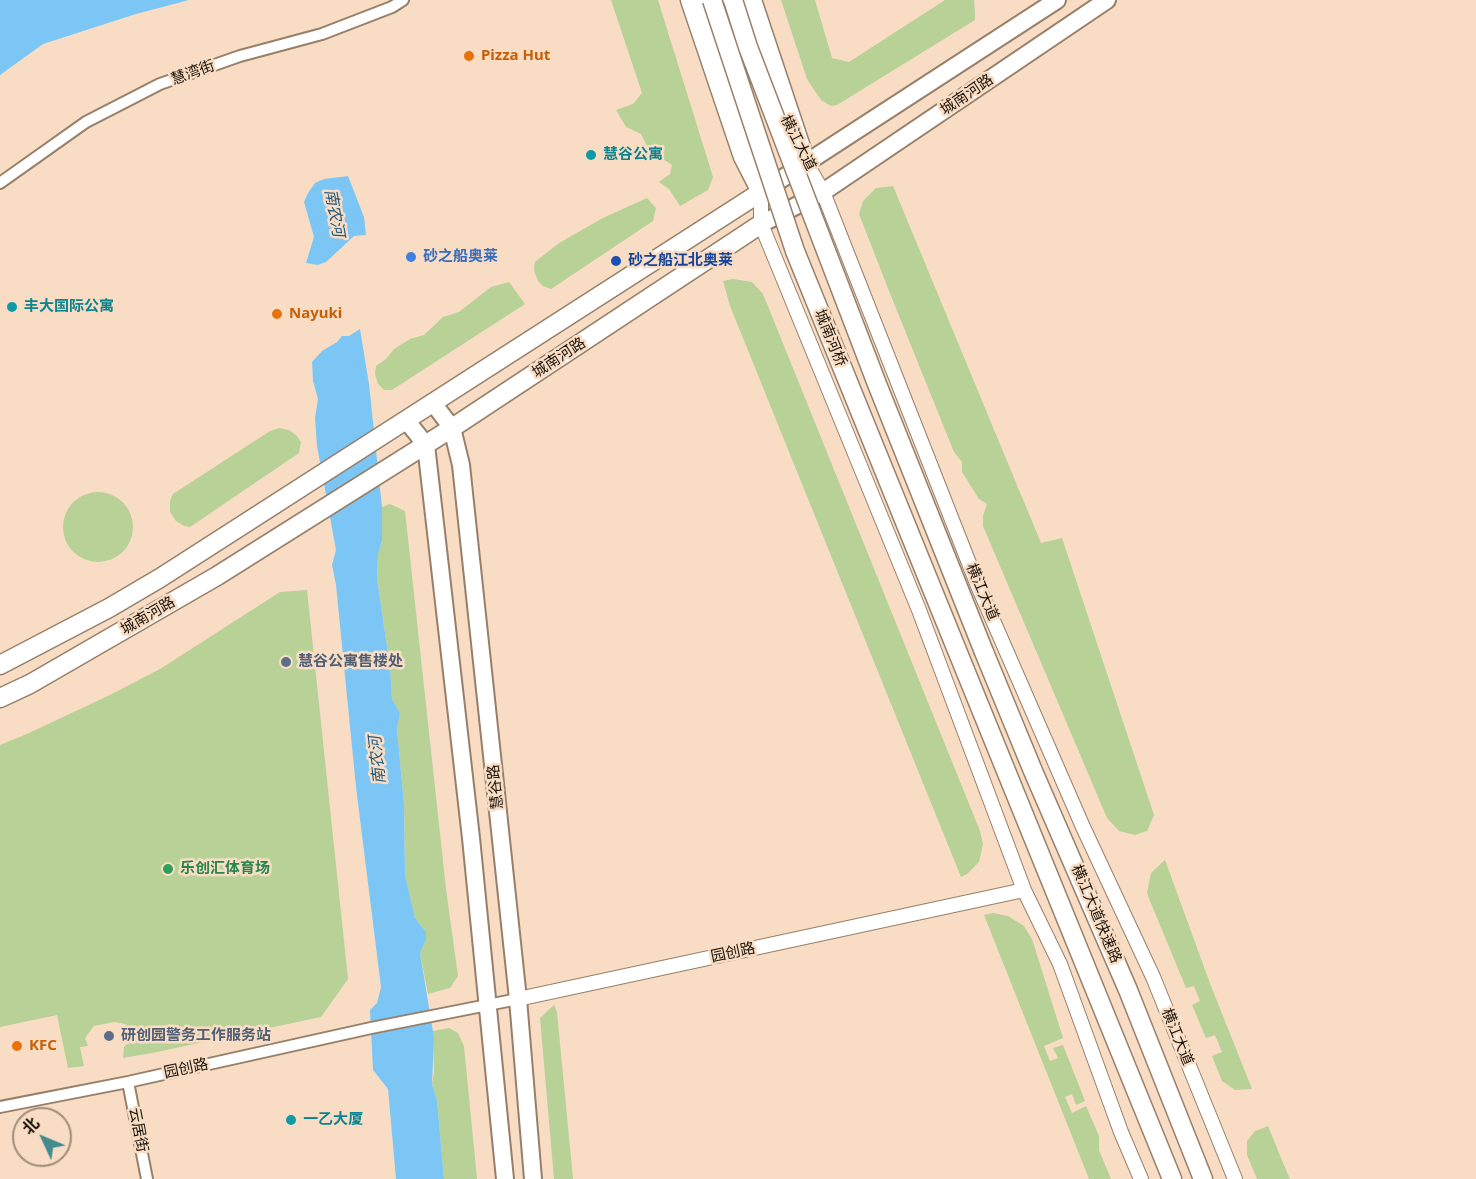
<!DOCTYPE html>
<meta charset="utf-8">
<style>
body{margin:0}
#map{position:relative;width:1476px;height:1179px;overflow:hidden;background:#f8ddc4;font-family:"Noto Sans","Noto Sans SC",sans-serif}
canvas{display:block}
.north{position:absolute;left:12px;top:1107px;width:60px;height:60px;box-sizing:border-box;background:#f8ddc4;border:2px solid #a08c79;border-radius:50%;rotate:314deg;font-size:16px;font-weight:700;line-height:24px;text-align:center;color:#1b1209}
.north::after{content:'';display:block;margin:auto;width:21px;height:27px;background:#438b8e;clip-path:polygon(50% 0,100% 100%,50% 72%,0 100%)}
</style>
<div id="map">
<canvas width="1476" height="1179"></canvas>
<div class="north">北</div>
</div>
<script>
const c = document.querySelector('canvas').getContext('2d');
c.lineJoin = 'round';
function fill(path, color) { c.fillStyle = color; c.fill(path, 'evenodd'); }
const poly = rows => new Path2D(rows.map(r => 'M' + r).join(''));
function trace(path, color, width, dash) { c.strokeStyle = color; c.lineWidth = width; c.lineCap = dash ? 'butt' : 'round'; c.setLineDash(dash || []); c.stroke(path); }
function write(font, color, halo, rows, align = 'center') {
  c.font = font + ' "Noto Sans","Noto Sans SC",sans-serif'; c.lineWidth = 5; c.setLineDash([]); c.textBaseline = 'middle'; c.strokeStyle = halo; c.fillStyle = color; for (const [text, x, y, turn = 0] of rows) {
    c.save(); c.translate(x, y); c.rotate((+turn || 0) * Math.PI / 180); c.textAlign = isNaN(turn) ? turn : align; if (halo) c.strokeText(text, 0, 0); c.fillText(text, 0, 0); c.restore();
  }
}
fill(poly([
 [611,0,658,0,713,177,708,190,680,206,669,189,659,182,670,174,672,165,649,150,641,134,626,127,616,110,633,104,642,93],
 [781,0,815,0,832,58,849,62,945,0,974,0,975,13,975,20,837,105,831,106,821,100,807,79],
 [893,186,1041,543,1062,538,1154,815,1147,831,1135,835,1119,831,1107,818,983,526,983,516,987,504,979,499,962,472,962,462,954,452,889,291,859,214,863,201,876,188],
 [647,198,656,208,653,221,551,289,543,286,538,281,534,270,535,262,559,243,603,218],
 [733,279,752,282,763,294,980,831,983,844,979,862,967,874,961,877,730,306,723,281],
 [509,282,525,304,392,390,384,390,378,384,375,374,376,366,386,359,394,349,410,339,424,335,443,317,459,312,491,287],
 [279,428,289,430,297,436,301,442,299,453,190,527,184,526,176,521,170,512,170,501,173,494,270,431],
 '63 527a35 35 0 1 1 70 0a35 35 0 1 1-70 0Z',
 [390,504,405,511,446,889,458,976,450,988,428,994,420,953,426,940,426,932,415,918,405,875,404,804,397,729,400,713,392,699,390,667,377,578,378,554,382,541,382,507],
 [307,590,348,979,321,1017,152,1053,123,1058,124,1047,131,1040,131,1030,125,1024,115,1022,94,1026,85,1038,88,1046,80,1047,84,1066,68,1068,57,1015,0,1027,0,745,29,733,110,695,160,669,280,592],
 [1165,860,1211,986,1252,1089,1235,1090,1222,1081,1212,1056,1222,1052,1215,1035,1206,1038,1192,1005,1200,1001,1194,986,1186,988,1150,901,1147,893,1151,873],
 [993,913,1008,916,1024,926,1032,939,1063,1038,1044,1046,1050,1061,1058,1058,1053,1048,1063,1045,1085,1101,1076,1105,1072,1094,1065,1097,1072,1113,1086,1106,1099,1136,1099,1150,1111,1179,1089,1179,984,915],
 [554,1005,557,1012,573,1179,554,1179,540,1018],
 [449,1028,458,1033,464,1046,477,1179,444,1179,437,1100,432,1084,434,1072,433,1031],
 [1268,1126,1284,1165,1290,1179,1257,1179,1247,1155,1247,1141,1255,1131]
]), '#b7d196');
fill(poly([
 [0,0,189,0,136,14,43,44,0,75],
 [348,176,364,217,366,235,354,236,326,262,318,265,306,263,314,237,304,202,308,193,315,183,324,179],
 [360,329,369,384,382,507,382,541,378,554,377,578,390,667,392,699,400,713,397,729,404,804,405,875,415,918,426,932,426,940,420,953,434,1038,432,1084,437,1100,444,1179,396,1179,388,1089,373,1070,370,1010,377,1003,381,987,356,787,336,585,332,565,336,550,317,446,315,418,318,399,313,381,312,362,322,351,337,342,342,336,349,336]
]), '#7cc6f5');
const minor = poly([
 [0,183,86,122,160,84,240,56,322,34,392,7,403,0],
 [128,1082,147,1179],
 [0,1107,128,1082,371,1028,518,999]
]);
const tertiary = poly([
 [701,0,752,152,761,192,761,224,919,610,1024,890,1060,964,1121,1132,1141,1179],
 [801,154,823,192,978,586,1083,827,1153,977,1235,1179],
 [518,999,1024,890]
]);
const secondary = poly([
 [763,191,1057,0],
 [761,224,823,192,1107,0],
 [433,403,452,428,461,465,518,999,533,1179],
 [406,420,426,445,471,838,505,1179]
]);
const primary = poly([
 [0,665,109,608,160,578,761,192],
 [0,698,30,684,217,576,452,428,761,224]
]);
const trunk = poly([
 [690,0,743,157,761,192],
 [752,0,806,162],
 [984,652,1033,771,1128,990,1203,1179],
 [965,670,1172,1179]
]);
trace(minor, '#977f69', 14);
trace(tertiary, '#977f69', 16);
trace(secondary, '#977f69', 20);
trace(primary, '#977f69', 21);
trace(trunk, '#977f69', 21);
trace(minor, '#fff', 10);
trace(tertiary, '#fff', 14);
trace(secondary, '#fff', 16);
trace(primary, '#fff', 18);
trace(trunk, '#fff', 18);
const trunkBridge = poly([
 [712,0,795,251,965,670],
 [733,0,748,47,877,384,984,652]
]);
trace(trunkBridge, '#977f69', 21, []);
trace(trunkBridge, '#fff', 18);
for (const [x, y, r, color] of [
 [469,56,6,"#e8710a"],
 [591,155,6,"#0f9aa8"],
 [411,257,6,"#3f7fe0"],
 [616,261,6,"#1a4fb4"],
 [12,307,6,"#0f9aa8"],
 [277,314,6,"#e8710a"],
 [286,662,6,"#5c6f8a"],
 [168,869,6,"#2e9e5b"],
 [109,1036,6,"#5c6f8a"],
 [17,1046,6,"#e8710a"],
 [291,1120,6,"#0f9aa8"]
]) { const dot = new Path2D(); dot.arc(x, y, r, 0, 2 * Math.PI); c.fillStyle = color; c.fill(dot); trace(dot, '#f8ddc4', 2); }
write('bold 15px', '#c56008', '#f8ddc4', [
 ["Pizza Hut",481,56],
 ["Nayuki",289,314],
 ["KFC",29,1046]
], 'left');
write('15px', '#1b1209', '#f8ddc4', [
 ["慧湾街",193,73,-20],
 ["城南河路",967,95,-34],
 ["横江大道",798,143,63],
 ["城南河桥",830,338,68],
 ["城南河路",559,358,-33],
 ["横江大道",982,592,67],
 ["城南河路",148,616,-30],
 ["慧谷路",496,787,-96],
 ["横江大道快速路",1096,914,67],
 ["园创路",733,953,-12],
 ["横江大道",1177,1037,68],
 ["园创路",186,1069,-12],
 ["云居街",138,1130,79]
]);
write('bold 15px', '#0d838f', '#f8ddc4', [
 ["慧谷公寓",603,155],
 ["丰大国际公寓",24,307],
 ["一乙大厦",303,1120]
], 'left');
write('bold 15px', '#366cbe', '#f8ddc4', [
 ["砂之船奥莱",423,257]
], 'left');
write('bold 15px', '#164399', '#f8ddc4', [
 ["砂之船江北奥莱",628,261]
], 'left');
write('bold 15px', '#4e5e75', '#f8ddc4', [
 ["慧谷公寓售楼处",298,662],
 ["研创园警务工作服务站",121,1036]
], 'left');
write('bold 15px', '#27864d', '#f8ddc4', [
 ["乐创汇体育场",180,869]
], 'left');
write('italic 16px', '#235a7b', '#f8ddc4', [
 ["南农河",334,213,80],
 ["南农河",378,760,-96]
]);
</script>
